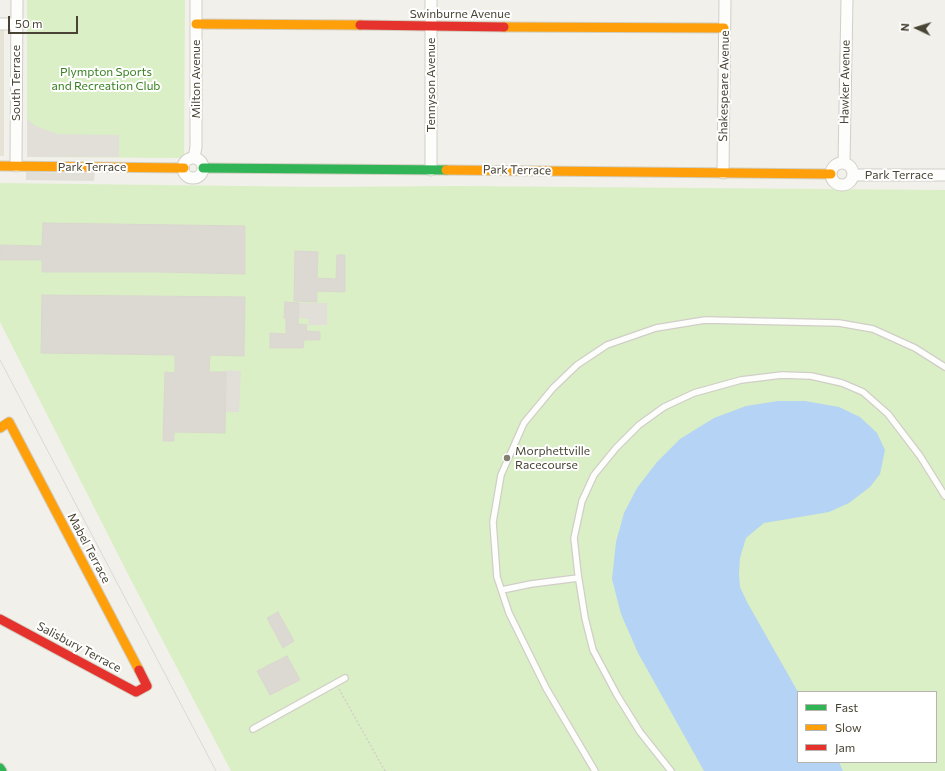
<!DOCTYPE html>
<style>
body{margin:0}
#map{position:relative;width:945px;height:771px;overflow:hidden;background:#f2f0ea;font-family:Commissioner,sans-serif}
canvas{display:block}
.legend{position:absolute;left:797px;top:691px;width:140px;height:72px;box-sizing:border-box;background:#fff;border:1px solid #b6b4ae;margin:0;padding:5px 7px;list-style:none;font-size:12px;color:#484334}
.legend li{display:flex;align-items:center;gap:8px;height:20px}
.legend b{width:20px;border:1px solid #b6b4ae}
.north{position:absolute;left:897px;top:8px;width:40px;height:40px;-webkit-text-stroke:3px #fff;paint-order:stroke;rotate:274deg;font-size:11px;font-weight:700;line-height:16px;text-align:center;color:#484334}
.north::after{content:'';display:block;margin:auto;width:14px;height:18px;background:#484334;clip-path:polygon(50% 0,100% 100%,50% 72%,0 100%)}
.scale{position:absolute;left:8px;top:16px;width:70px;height:18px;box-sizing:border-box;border:2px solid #484334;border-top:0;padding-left:5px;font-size:12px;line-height:14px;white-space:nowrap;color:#484334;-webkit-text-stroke:3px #fff;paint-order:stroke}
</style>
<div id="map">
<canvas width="945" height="771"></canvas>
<ul class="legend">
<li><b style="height:5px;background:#30b455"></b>Fast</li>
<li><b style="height:5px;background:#ff9f0a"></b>Slow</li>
<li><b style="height:5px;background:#e5322d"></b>Jam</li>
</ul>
<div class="north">N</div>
<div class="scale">50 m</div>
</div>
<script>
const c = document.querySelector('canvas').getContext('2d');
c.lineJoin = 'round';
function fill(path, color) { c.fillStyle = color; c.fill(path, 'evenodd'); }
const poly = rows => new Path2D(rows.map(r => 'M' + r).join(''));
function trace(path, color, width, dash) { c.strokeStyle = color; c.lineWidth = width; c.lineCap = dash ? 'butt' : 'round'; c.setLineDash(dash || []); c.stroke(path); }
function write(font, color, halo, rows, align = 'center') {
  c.font = font + ' Commissioner,sans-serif'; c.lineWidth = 4; c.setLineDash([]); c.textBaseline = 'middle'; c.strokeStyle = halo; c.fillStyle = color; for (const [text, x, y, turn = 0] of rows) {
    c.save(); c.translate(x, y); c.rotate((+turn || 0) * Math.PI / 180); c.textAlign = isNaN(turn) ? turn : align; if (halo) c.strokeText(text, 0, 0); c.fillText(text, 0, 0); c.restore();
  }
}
fill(poly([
 [0,30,4,30,4,156,0,156]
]), '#e6e3d6');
fill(poly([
 [27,0,185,0,184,158,27,157],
 [0,183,322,187,456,186,945,190,945,771,231,771,132,582,0,322],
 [798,692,936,692,936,762,798,762]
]), '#daefc6');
fill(poly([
 [27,119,34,125,57,134,119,135,119,157,27,157],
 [26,172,95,173,94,181,26,180],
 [299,303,327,303,327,325,308,325,309,319,298,318],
 [226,370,241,371,239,412,225,412]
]), '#e1dfd8');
fill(poly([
 [778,401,805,401,839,407,860,417,877,433,885,450,880,474,870,487,849,503,829,512,788,519,764,523,746,538,740,558,739,574,740,587,747,602,798,692,798,762,839,762,843,771,704,771,638,653,621,614,612,579,616,542,624,513,637,488,657,462,680,439,714,418,746,406]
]), '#b5d3f4');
const building = poly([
 [43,223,245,226,245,274,159,272,42,272,42,260,0,260,0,245,42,246,43,223],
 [295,251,318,252,317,278,336,279,337,255,345,255,345,292,317,291,317,302,294,301,295,251],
 [42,295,245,297,244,356,210,355,209,372,226,372,225,433,174,432,174,441,163,441,165,372,175,373,175,355,41,353,42,295],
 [285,302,299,303,298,324,307,325,306,331,320,332,320,340,304,340,303,348,270,348,270,333,286,334,286,318,284,318,285,302],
 [278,612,294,641,283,648,267,618,278,612],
 [287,656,300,680,270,695,257,671,287,656]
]);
fill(building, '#dbd9d2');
trace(building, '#dad7cf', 1);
const lane = poly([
 [502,590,531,584,578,578],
 [253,729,345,678],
 [595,771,546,688,509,613,497,577,493,522,501,475,524,423,553,388,577,365,607,345,656,328,705,320,839,323,873,329,915,348,945,367],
 [671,771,640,732,617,695,593,650,585,618,578,574,574,538,582,501,594,475,616,448,639,425,664,407,694,393,741,380,782,375,811,376,842,383,863,392,888,414,920,456,945,496]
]);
const street = poly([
 [431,0,431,170],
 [0,24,17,24],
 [194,158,196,147,196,0],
 '183 168a10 10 0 1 1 20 0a10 10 0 1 1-20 0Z',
 [844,163,847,0],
 '831 174a11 11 0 1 1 22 0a11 11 0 1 1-22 0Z',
 [16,166,17,0],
 [723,173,725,0],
 [853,175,945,175]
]);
const fast = poly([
 [203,168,446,170],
 [0,768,2,771]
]);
const slow = poly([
 [196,24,360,25],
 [504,27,724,28],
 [0,166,184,168],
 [446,170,831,174],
 [0,428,9,422,139,670]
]);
const jam = poly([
 [360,25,504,27],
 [0,619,136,692,147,686,139,670]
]);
trace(lane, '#d0cec7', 8);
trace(street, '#d0cec7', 13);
trace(fast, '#d1cec0', 11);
trace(slow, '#d1cec0', 11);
trace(jam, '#d1cec0', 11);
trace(poly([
 [339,689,385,771]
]), '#d2d0c9', 1.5, [2, 2]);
trace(lane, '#fdfdfc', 5.5);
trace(street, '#fdfdfc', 11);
trace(fast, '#30b455', 9);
trace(slow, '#ff9f0a', 9);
trace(jam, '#e5322d', 9);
trace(poly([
 [0,360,216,771]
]), '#d9d9d8', 1);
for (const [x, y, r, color] of [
 [507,458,4,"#848074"]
]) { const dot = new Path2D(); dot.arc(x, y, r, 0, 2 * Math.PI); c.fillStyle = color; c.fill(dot); trace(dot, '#fff', 1.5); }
write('12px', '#484334', '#fff', [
 ["Swinburne Avenue",460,14],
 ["Milton Avenue",196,79,-90],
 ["Hawker Avenue",845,82,-89],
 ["South Terrace",16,83,-90],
 ["Tennyson Avenue",431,85,-90],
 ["Shakespeare Avenue",724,86,-89],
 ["Park Terrace",92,167],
 ["Park Terrace",517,170,1],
 ["Park Terrace",899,175],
 ["Mabel Terrace",89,548,62],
 ["Salisbury Terrace",79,647,28]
]);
write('12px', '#388120', '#fff', [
 ["Plympton Sports",106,72],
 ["and Recreation Club",106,86]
]);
write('12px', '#484334', '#fff', [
 ["Morphettville",515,451],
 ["Racecourse",515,465]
], 'left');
</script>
